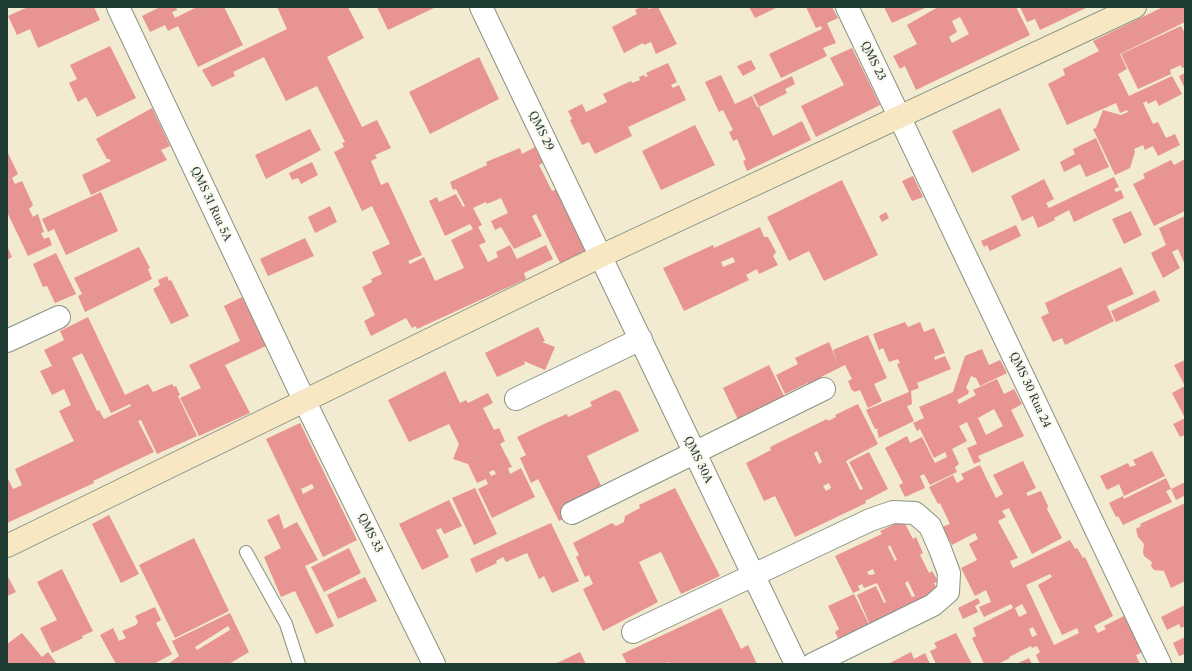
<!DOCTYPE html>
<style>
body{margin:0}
#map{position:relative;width:1192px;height:671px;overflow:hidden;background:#f2ead1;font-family:"Libre Caslon Text",serif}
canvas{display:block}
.frame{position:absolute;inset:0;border:8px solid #1f3d34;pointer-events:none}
</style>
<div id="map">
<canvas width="1192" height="671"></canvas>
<div class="frame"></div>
</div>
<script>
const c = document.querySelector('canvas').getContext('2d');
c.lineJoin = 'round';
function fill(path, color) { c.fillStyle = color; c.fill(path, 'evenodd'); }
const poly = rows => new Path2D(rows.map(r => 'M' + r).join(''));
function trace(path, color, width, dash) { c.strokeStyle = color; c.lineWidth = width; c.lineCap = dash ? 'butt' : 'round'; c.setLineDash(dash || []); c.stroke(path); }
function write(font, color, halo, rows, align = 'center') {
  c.font = font + ' "Libre Caslon Text",serif'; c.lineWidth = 4; c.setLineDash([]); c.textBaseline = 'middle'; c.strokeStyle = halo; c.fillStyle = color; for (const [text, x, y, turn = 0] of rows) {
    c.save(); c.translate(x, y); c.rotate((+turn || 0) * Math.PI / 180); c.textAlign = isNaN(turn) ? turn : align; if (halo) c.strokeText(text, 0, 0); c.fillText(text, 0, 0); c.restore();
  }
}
fill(poly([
 [28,7,94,7,100,20,38,48,30,29,17,35,8,16],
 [160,7,176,7,177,10,172,12,175,18,197,7,224,7,243,45,198,67,178,26,168,31,165,25,150,32,142,16],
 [277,7,348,7,364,38,327,57,362,127,377,120,391,148,375,155,377,158,371,161,381,185,388,182,422,255,408,261,410,264,424,257,435,281,464,268,451,240,473,229,470,224,445,236,429,201,437,197,439,202,456,194,463,207,465,206,456,189,453,190,450,182,487,165,486,162,520,148,522,154,535,147,543,163,539,165,552,191,557,189,586,251,560,263,536,214,532,216,542,236,514,249,501,227,495,230,491,221,508,213,501,198,487,204,486,202,473,208,482,225,478,227,486,242,479,245,488,262,498,257,496,252,510,245,517,259,546,245,553,259,524,273,526,279,417,329,416,326,412,328,406,318,371,336,364,321,375,315,362,287,372,282,371,279,382,274,372,252,390,244,372,206,362,211,334,152,344,147,342,143,345,142,317,86,286,101,264,57,233,72,235,76,212,87,202,70,287,29],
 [377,7,436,7,388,30],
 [641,7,647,7,648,9,658,7,677,44,656,54,651,42,644,45,643,43,624,53,612,27,637,14,635,10],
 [749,7,778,7,755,18],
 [806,7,832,7,838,18,827,23,836,43,823,48,827,56,781,78,769,54,822,29,821,26,816,28],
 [884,7,927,7,892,23],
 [938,7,1016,7,1030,35,916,90,905,66,900,69,893,56,917,44,907,25],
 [960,17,969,34,952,43,949,37,957,32,952,21],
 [1020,7,1088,7,1040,30,1035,19,1027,22],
 [1163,7,1185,7,1185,22,1120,54,1127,69,1118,74,1129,96,1172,76,1182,94,1159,106,1156,100,1148,104,1147,101,1143,103,1153,124,1158,122,1166,138,1175,134,1180,145,1158,156,1153,146,1145,150,1143,145,1134,149,1135,152,1130,168,1115,175,1093,129,1096,128,1103,110,1121,115,1128,112,1127,110,1120,113,1116,103,1067,125,1048,84,1065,75,1063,69,1099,51,1093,41],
 [1181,26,1185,33,1185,67,1182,68,1181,65,1170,70,1171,74,1138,89,1121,54],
 [110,46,136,98,97,117,86,97,78,102,69,83,77,79,70,65],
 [852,48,880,105,816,137,801,106,844,85,830,58],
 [479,57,499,99,430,134,409,92],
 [751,60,756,69,743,76,737,66],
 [668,63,677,82,671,85,673,88,679,85,686,100,628,127,632,136,595,154,589,142,582,145,570,120,572,119,568,111,582,104,586,112,607,102,603,94,631,81,632,83,640,80,639,77,644,75,645,77,648,76,646,73],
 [1185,73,1185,89,1179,76],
 [721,75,735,104,752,96,757,107,759,107,753,95,792,76,795,84,785,89,787,93,759,107,773,136,802,121,811,140,747,171,743,161,746,160,737,139,733,141,729,132,733,130,723,110,719,112,705,82],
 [152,108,170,146,161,150,167,160,91,195,82,175,111,161,109,159,107,159,96,139],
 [1000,108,1020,150,972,173,952,131],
 [695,125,715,165,661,190,642,151],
 [310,129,321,150,266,179,255,155],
 [1096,138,1109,167,1086,177,1080,164,1064,172,1060,162,1075,154,1073,149],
 [7,151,18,174,12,178,15,184,22,181,33,205,29,209,33,217,38,214,44,232,41,233,44,239,49,237,52,245,28,256,7,212],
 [1185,159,1185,211,1154,226,1133,184,1145,178,1143,174,1171,160,1174,165],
 [312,162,318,175,301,184,298,178,292,180,289,173],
 [913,176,923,197,912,201,902,181],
 [1114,177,1119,187,1114,189,1116,192,1121,190,1124,198,1074,222,1069,210,1054,218,1055,220,1038,228,1033,216,1022,221,1011,196,1044,179,1054,199,1046,203,1049,208],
 [842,180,878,255,824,281,809,251,789,261,767,217],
 [101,192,118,231,66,255,54,229,48,232,42,219],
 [330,206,337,222,315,233,308,217],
 [1131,211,1142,235,1124,244,1112,219],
 [886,212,889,218,882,222,879,216],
 [1185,216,1185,265,1178,249,1172,252,1180,268,1163,278,1151,253,1166,245,1159,228],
 [1016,225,1021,236,990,251,987,245,984,247,981,241],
 [760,227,764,237,768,237,776,252,773,256,778,265,759,274,757,269,746,275,749,280,684,311,663,268,713,245,714,248],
 [733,257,735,262,723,267,721,262],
 [305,238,314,256,268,276,260,259],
 [7,246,12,257,7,260],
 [139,247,150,268,148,269,152,279,85,312,78,296,82,294,74,278],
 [56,253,76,294,55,303,47,286,43,287,33,264],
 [1121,267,1134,294,1107,306,1114,321,1065,345,1062,338,1053,342,1041,317,1049,313,1045,303],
 [167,276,169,281,171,280,189,316,171,324,153,289,160,285,158,280],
 [1155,290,1160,301,1116,322,1111,311],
 [242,297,266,346,225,365,250,413,199,436,180,398,201,388,189,365,240,341,224,306],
 [88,317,125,395,148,384,153,392,172,384,174,387,176,386,180,395,178,396,197,436,157,454,141,420,138,421,154,452,93,481,94,483,7,523,7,477,13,489,22,485,15,469,74,441,59,411,71,405,64,389,52,395,40,371,52,366,44,350,64,340,60,331],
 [82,353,111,413,130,404,131,406,104,419,99,410,97,411,72,358],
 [905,322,908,327,920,322,924,332,934,328,945,353,934,357,935,360,945,356,951,369,917,383,919,388,911,391,912,404,907,406,914,421,879,438,877,430,879,429,875,429,866,410,909,392,897,364,900,363,898,359,889,362,883,348,879,350,873,334],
 [538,327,545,341,542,342,555,347,545,370,524,361,525,364,497,377,485,353],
 [868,335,887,378,874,384,882,401,868,408,860,390,854,392,853,390,852,391,848,381,852,379,845,365,821,377,824,384,811,390,808,383,785,394,776,375,798,364,795,358,829,342,838,364,833,350],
 [982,349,989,365,1000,360,1007,373,980,386,976,378,971,376,966,388,969,391,968,394,957,400,959,404,976,395,973,390,997,379,1004,394,1014,389,1022,404,1011,410,1024,436,978,456,981,461,974,464,967,448,977,444,967,422,959,426,967,441,952,449,959,464,955,467,957,472,930,485,924,474,920,476,925,488,905,497,899,485,903,483,885,448,907,436,910,443,922,437,935,463,947,457,945,452,934,458,920,429,917,431,913,423,924,418,919,407,953,392,965,356],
 [994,409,1003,426,986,435,978,418],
 [1185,360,1185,435,1180,437,1173,424,1185,418,1172,393,1185,386,1174,365],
 [769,365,788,404,741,426,723,388],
 [445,371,460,403,466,400,468,403,488,393,493,403,483,408,494,430,499,428,505,441,500,444,512,467,508,468,510,474,521,468,535,497,492,518,478,489,488,484,486,479,477,483,468,464,453,459,459,444,449,424,409,442,388,400],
 [494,470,496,474,491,476,489,472],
 [615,390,620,392,639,431,587,456,607,498,559,521,538,479,531,483,520,458,526,455,517,437,544,424,567,414,568,417,592,406,590,402],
 [858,404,878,444,846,461,860,490,863,489,849,462,869,452,888,489,865,501,866,503,795,537,775,496,764,501,746,463,771,450,770,447,827,419,828,421,836,417,835,415],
 [817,451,822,462,819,464,814,453],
 [829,483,831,488,826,491,823,486],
 [300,423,357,540,323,557,266,439],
 [312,484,314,488,303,494,301,489],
 [1152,451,1165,476,1124,496,1119,484,1107,490,1100,476,1128,463,1130,467,1136,465,1133,460],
 [1023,461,1036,488,1026,493,1028,496,1041,491,1048,506,1047,509,1062,538,1032,554,1009,508,1002,511,1006,517,998,521,1018,558,1010,561,1013,568,1070,540,1075,549,1077,548,1083,558,1085,557,1113,616,1094,626,1098,633,1106,629,1104,626,1124,616,1143,652,1136,655,1140,664,1040,664,1036,655,1040,652,1037,646,1032,648,1031,646,1009,657,1010,658,998,664,984,664,972,638,976,636,973,628,1013,608,1011,604,984,617,979,607,991,602,986,590,975,596,961,568,977,560,969,544,978,539,975,533,952,545,942,527,950,524,940,503,938,504,929,487,953,475,957,483,964,479,961,474,980,465,996,498,1003,494,993,475],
 [1050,574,1052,577,1038,585,1062,635,1077,628,1079,633,1054,645,1026,585],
 [1022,604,1027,613,1019,617,1015,608],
 [1033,627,1037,635,1032,637,1029,629],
 [1166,478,1171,489,1166,491,1172,502,1123,525,1118,516,1116,517,1109,503,1123,496,1124,499],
 [1185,482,1185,499,1184,496,1176,500,1171,489],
 [475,488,497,534,474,545,452,498],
 [675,488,720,576,681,594,661,552,639,562,658,602,603,631,583,589,593,584,589,575,585,577,576,557,579,555,573,543,612,523,616,526,624,522,625,516,640,508,639,505],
 [449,500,462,526,444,534,441,528,436,530,449,557,422,570,399,524],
 [1185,503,1185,581,1171,588,1164,571,1154,570,1151,566,1152,562,1144,556,1143,552,1144,544,1138,537,1136,529,1141,526,1140,524],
 [279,514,284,529,297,522,318,560,305,566,334,626,316,634,295,591,281,597,264,557,281,548,267,520],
 [109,515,139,574,121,583,92,524],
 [903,520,913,539,916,537,923,553,920,555,929,573,932,571,938,581,934,583,943,600,874,634,857,595,876,586,884,603,886,602,877,583,864,588,862,584,858,586,860,590,853,593,835,556,882,534,880,531],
 [890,545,897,560,895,561,888,547],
 [873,569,875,574,869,575,867,572],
 [908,581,915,596,912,597,905,583],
 [551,523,579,581,552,593,544,576,539,579,527,553,506,562,503,557,496,561,497,563,476,573,470,559],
 [194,538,229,611,175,638,139,565],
 [349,548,361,573,324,592,311,567],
 [62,569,93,631,82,636,83,638,52,653,40,628,57,620,37,582],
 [7,575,16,592,7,596],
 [365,577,377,601,338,619,327,595],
 [854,594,873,632,841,644,835,632,839,629,828,606],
 [978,598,980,603,975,606,978,612,963,619,958,608],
 [1185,605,1185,626,1181,628,1179,624,1167,630,1161,617],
 [155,607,161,620,156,623,172,654,154,664,116,664,100,635,113,628,119,641,126,638,122,631,136,625,138,622,135,616],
 [721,608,741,649,748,645,757,664,670,664,669,662,665,664,627,664,622,654],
 [230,613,249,652,229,664,168,664,179,656,172,641],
 [228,626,230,630,197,650,195,647],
 [22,633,42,657,48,652,57,664,7,664,7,644],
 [956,633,972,664,936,664,930,651,937,648,934,643],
 [1185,637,1185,654,1179,656,1173,643],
 [580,652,586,664,555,664],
 [911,652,914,659,925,653,930,664,888,664],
 [1029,658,1032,664,1016,664]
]), '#e89493');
const lane = poly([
 [246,552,286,624,299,664]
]);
const street = poly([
 [118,7,305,402,434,664],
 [481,7,796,664],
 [847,7,1160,664],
 [7,341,59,317],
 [516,399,641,339],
 [572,513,824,389],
 [633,632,870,520,893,512,915,513,930,526,940,549,949,573,948,592,933,605,813,664]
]);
const secondary = poly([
 [7,546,601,256,1135,7]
]);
trace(lane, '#889482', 14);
trace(street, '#889482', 24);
trace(secondary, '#889482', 24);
trace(lane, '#fff', 12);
trace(street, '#fff', 22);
trace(secondary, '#f7e8c3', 22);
write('11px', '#1f3d34', '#fbf7ec', [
 ["QMS 23",873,61,64],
 ["QMS 29",541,131,64],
 ["QMS 31 Rua 5A",211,204,65],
 ["QMS 30 Rua 24",1030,390,65],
 ["QMS 30A",698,460,64],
 ["QMS 33",370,533,64]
]);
</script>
